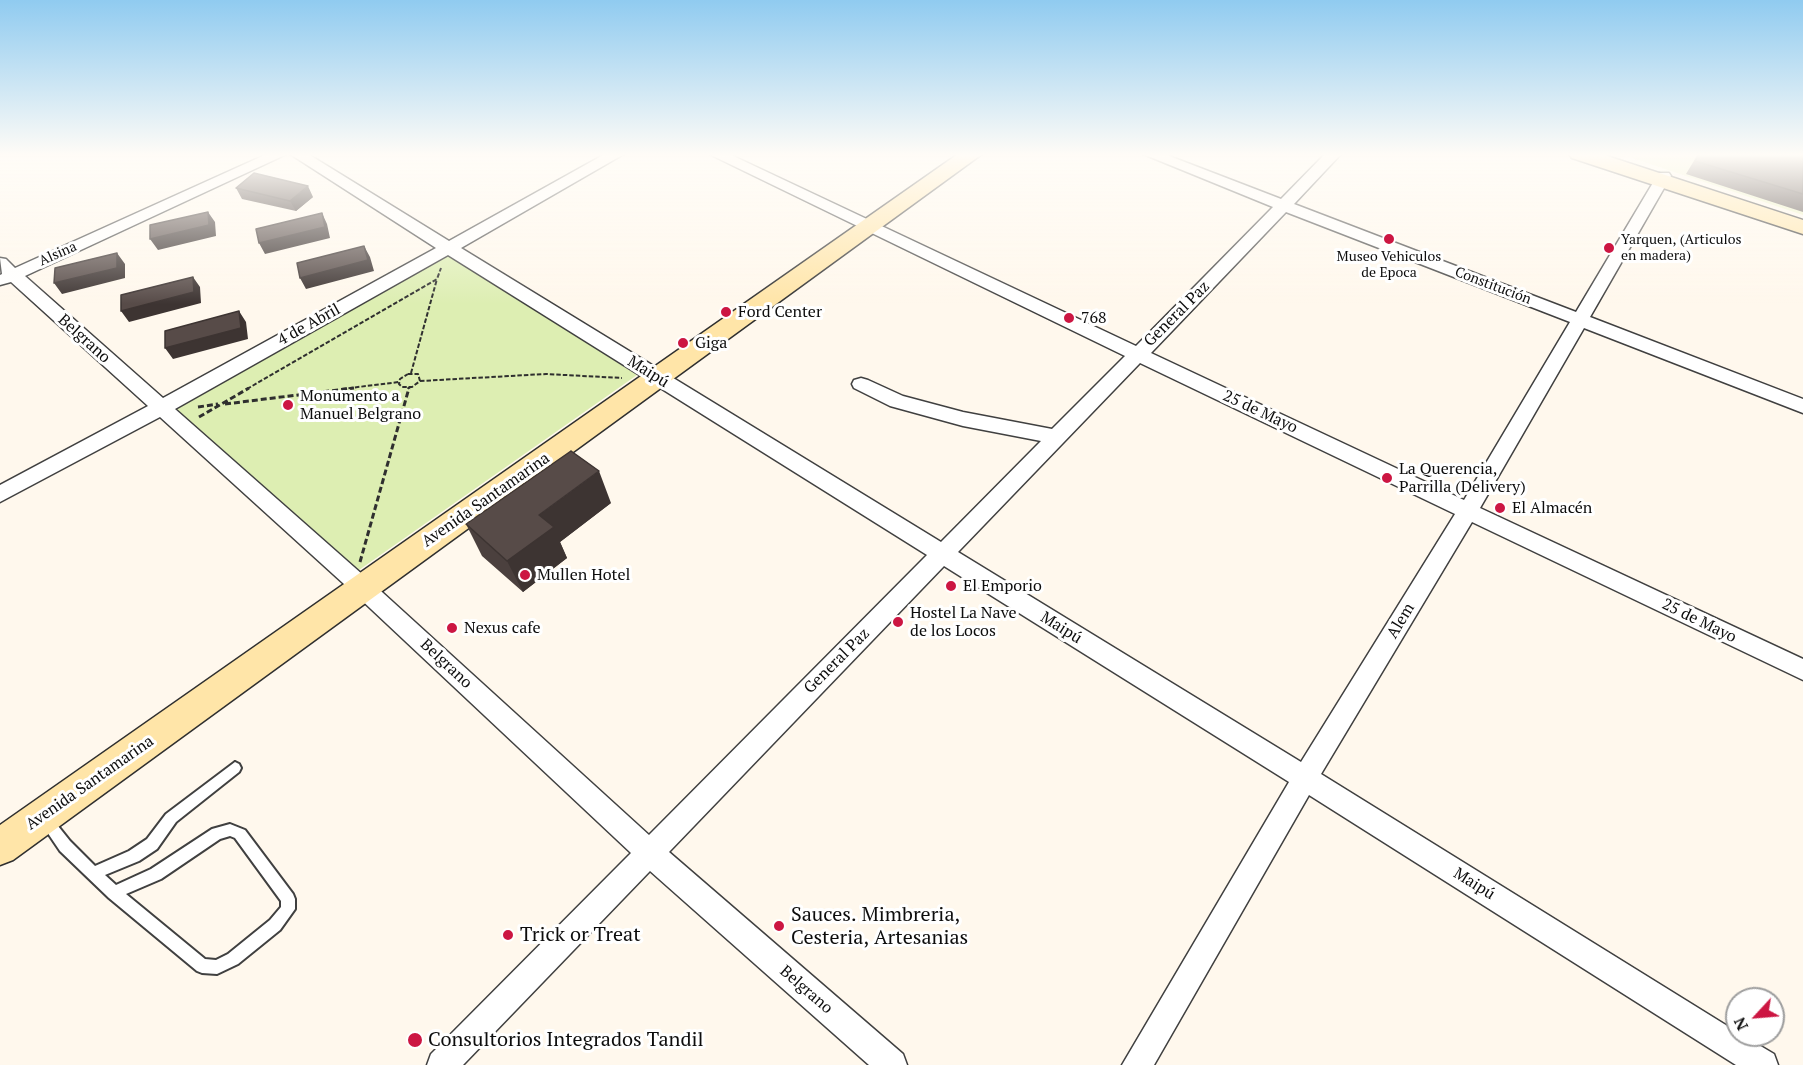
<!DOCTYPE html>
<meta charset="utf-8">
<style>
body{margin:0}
#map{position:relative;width:1803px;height:1065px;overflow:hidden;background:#fff8ed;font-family:"PT Serif",serif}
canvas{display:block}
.north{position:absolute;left:1725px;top:987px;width:60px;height:60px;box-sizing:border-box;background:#fff;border:2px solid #9e9e9e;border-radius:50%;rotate:244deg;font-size:16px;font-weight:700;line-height:24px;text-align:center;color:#0d0d0d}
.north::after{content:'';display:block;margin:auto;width:21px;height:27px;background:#cc1642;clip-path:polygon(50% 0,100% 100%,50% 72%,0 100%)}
</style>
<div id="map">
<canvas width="1803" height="1065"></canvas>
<div class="north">N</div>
</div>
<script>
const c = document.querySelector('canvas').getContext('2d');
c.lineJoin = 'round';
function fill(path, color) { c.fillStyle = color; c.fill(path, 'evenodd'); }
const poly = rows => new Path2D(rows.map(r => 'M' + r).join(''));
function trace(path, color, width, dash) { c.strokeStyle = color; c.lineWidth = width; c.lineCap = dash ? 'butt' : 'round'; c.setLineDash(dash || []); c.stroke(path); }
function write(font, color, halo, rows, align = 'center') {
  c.font = font + ' "PT Serif",serif'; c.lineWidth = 6; c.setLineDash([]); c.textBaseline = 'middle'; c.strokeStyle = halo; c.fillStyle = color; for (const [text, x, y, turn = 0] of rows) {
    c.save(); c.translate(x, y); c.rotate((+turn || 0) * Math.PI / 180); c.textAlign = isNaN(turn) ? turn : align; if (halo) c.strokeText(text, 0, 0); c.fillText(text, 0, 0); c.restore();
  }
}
fill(poly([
 [449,253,637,375,359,570,174,407]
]), '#ddeeb2');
fill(poly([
 [1620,154,1803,154,1803,215]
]), '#edf4c5');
const lane = poly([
 [235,762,239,764,241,768,239,772,176,822,157,849,139,861,105,875,116,885,151,869,212,829,230,824,245,830,293,894,295,899,295,909,280,930,238,964,217,974,202,973,197,971,109,898,60,851,39,820,40,816,45,814,50,816,70,841,95,866,129,851,147,839,166,814,235,762],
 [230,836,235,838,281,901,281,907,270,920,228,954,216,960,205,959,126,894,161,879,220,839,230,836]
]);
const street = poly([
 [267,154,287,154,25,276,163,398,436,248,290,154,308,154,449,241,605,154,624,154,461,248,941,542,1041,441,963,426,890,406,854,388,852,384,854,380,861,378,868,380,903,396,963,412,1052,429,1125,356,709,154,729,154,1136,346,1273,207,1143,154,1164,154,1281,199,1325,154,1341,154,1294,204,1576,312,1657,176,1659,173,1669,173,1671,176,1590,317,1803,399,1803,413,1584,328,1480,508,1803,659,1803,680,1472,522,1321,774,1737,1032,1737,1035,1742,1035,1774,1054,1778,1065,1736,1065,1309,795,1154,1065,1122,1065,1289,782,944,566,669,852,903,1054,907,1065,869,1065,650,871,463,1065,427,1065,431,1054,631,853,355,594,160,417,0,502,0,485,148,406,11,282,0,285,0,275,2,274,0,258,6,259,15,268,267,154],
 [1286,212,1570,322,1464,500,1151,353,1286,212],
 [448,255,927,555,649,835,371,582,175,409,448,255],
 [1140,363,1455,514,1301,762,958,552,1140,363]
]);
const secondary = poly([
 [958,154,982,154,13,860,0,865,0,825,958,154],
 [1569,154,1601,154,1803,220,1803,234,1572,158,1569,154]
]);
trace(lane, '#404040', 4);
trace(street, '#404040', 3);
trace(secondary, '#2f2f2f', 3);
trace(poly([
 [411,373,437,279],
 [408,374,418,374,420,381,412,387,402,387,399,384,400,379,408,374],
 [420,381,546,374,622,378],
 [247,389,437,279,441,268],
 [342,389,399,382],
 [408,389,409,387]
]), '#2f2f2f', 2, [4.5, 2]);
trace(poly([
 [225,404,354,388],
 [198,407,218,404],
 [199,417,249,388],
 [360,562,409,388]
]), '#2f2f2f', 3, [6, 3]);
fill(lane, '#fff');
fill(street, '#fff');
fill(secondary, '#ffe5a8');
fill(poly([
 [1698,154,1797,154,1803,156,1803,212,1686,174],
 [236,188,313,197,296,211,242,199],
 [611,503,560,542,567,558,523,592,482,556,466,524]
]), '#4b403e');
fill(poly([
 [308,186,313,197,296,211,290,201],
 [208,212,215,222,216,236,158,250,150,239],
 [322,213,327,224,330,238,265,254,259,243],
 [364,246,370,257,374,271,306,289,300,278],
 [117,253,125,264,125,278,62,294,54,283],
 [193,277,200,287,201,303,129,322,121,311],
 [239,311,246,322,248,339,173,359,165,348],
 [599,471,611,503,560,542,567,558,523,592,507,561,539,515]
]), '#3d3432');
const building = poly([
 [1699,154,1797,154,1803,156,1803,194,1695,161,1699,154],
 [254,173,308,186,290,201,236,188,254,173],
 [208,212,209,225,150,239,150,225,208,212],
 [322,213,325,227,259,243,256,229,322,213],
 [364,246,368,260,300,278,297,263,364,246],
 [117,253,117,268,54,283,55,268,117,253],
 [193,277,194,292,121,311,121,295,193,277],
 [239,311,241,328,165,348,165,331,239,311],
 [571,451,599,471,539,515,554,527,507,561,466,524,571,451]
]);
fill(building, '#574b48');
trace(building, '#3d3432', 1.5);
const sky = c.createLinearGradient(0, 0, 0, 304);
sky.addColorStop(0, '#90cbf0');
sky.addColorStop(0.51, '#fffcf7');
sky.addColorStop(1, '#fffcf700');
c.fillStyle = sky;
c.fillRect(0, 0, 1803, 304);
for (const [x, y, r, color] of [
 [1389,239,6,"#cc1642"],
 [1609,248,6,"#cc1642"],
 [726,312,6,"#cc1642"],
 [1069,318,6,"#cc1642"],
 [683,343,6,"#cc1642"],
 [288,405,6,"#cc1642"],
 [1387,478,6,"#cc1642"],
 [1500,508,6,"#cc1642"],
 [525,575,6,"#cc1642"],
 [951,586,6,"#cc1642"],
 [898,622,6,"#cc1642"],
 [452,628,6,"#cc1642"],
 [779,926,6,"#cc1642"],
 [508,935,6,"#cc1642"],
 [415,1040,8,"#cc1642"]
]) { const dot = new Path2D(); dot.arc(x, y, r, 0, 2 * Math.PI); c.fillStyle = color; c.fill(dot); trace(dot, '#fff', 2); }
write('14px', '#0d0d0d', '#fff', [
 ["Yarquen, (Articulos",1621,240],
 ["en madera)",1621,256],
 ["Museo Vehiculos",1389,257,"center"],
 ["de Epoca",1389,273,"center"]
], 'left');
write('14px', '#0d0d0d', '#fff', [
 ["Alsina",58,254,-24],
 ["Constitución",1493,286,21]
]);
write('16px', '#0d0d0d', '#fff', [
 ["Ford Center",738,312],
 ["768",1081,318],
 ["Giga",695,343],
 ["Monumento a",300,396],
 ["Manuel Belgrano",300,414],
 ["La Querencia,",1399,469],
 ["Parrilla (Delivery)",1399,487],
 ["El Almacén",1512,508],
 ["Mullen Hotel",537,575],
 ["El Emporio",963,586],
 ["Hostel La Nave",910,613],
 ["de los Locos",910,631],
 ["Nexus cafe",464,628]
], 'left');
write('16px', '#0d0d0d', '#fff', [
 ["General Paz",1177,314,-45],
 ["4 de Abril",309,325,-29],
 ["Belgrano",84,339,42],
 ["Maipú",648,372,32],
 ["25 de Mayo",1260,412,25],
 ["Avenida Santamarina",486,500,-35],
 ["Alem",1401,621,-59],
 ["25 de Mayo",1699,621,26],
 ["Maipú",1061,628,32],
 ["General Paz",837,661,-45],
 ["Belgrano",446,664,43],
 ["Avenida Santamarina",90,783,-35],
 ["Maipú",1474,884,32],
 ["Belgrano",806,990,41]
]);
write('20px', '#0d0d0d', '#fff', [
 ["Sauces. Mimbreria,",791,915],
 ["Cesteria, Artesanias",791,938],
 ["Trick or Treat",520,935],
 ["Consultorios Integrados Tandil",428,1040]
], 'left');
</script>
